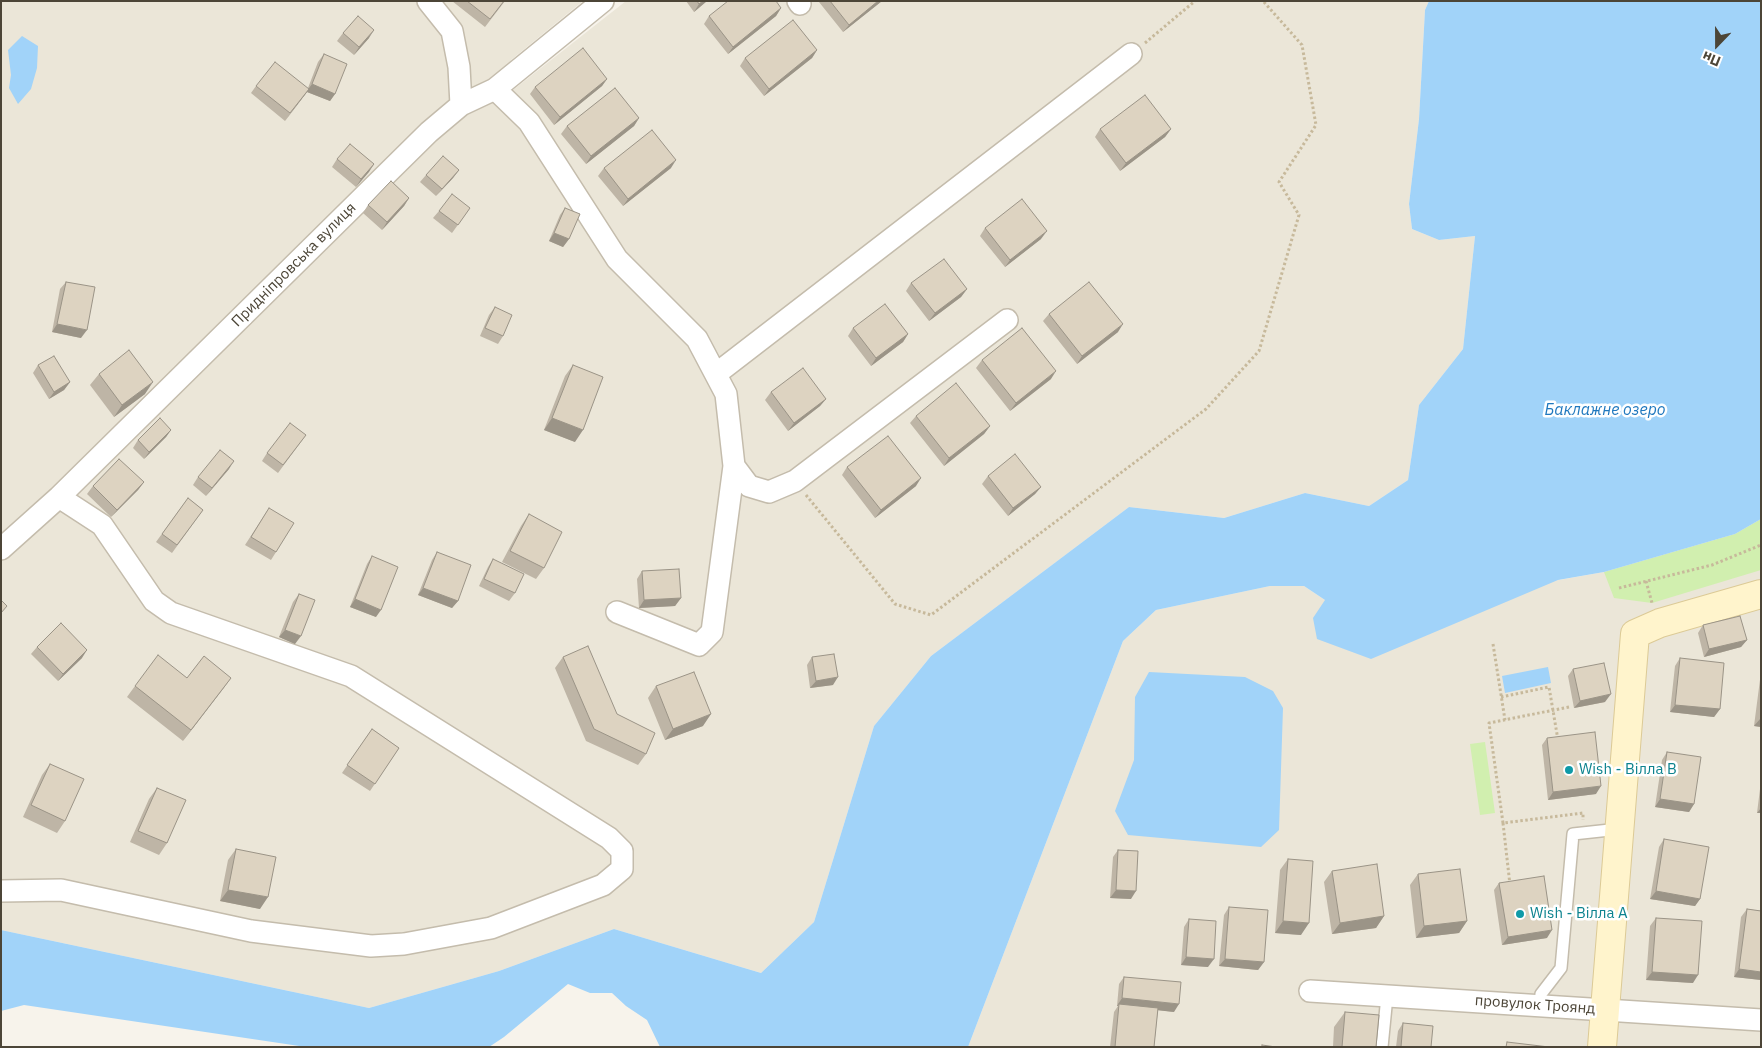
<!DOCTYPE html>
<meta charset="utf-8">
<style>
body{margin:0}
#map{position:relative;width:1762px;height:1048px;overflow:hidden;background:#f7f3eb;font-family:"IBM Plex Sans",sans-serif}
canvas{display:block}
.frame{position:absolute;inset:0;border:2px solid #4c4537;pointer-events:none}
.north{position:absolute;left:1692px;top:20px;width:50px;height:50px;-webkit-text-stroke:4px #fff;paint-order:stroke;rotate:202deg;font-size:14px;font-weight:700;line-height:20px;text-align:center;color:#4c4537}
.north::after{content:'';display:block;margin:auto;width:18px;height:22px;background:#4c4537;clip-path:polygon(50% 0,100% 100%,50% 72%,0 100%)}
</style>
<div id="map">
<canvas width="1762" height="1048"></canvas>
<div class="frame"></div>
<div class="north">Пн</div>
</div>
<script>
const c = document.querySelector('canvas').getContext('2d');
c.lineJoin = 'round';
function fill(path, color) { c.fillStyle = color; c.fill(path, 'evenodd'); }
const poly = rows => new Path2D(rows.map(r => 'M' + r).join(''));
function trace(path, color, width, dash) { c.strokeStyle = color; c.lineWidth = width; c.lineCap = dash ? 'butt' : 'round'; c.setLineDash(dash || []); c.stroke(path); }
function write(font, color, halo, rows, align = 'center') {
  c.font = font + ' "IBM Plex Sans",sans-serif'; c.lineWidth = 5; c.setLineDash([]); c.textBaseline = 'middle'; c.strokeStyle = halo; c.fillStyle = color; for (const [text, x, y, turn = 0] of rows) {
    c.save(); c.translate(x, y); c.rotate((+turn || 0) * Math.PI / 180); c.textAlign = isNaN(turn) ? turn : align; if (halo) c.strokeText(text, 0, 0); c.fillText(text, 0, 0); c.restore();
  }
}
fill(poly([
 [1,1,583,1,511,60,513,90,626,1,1429,1,1425,10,1419,119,1409,204,1412,229,1439,240,1475,236,1463,349,1419,405,1408,480,1369,506,1305,493,1224,518,1129,507,931,656,874,726,814,922,761,973,614,929,499,971,369,1008,1,930],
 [1761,519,1761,1047,968,1047,1123,641,1156,610,1270,586,1304,586,1325,600,1559,580,1604,572,1735,534]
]), '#ebe6d8');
fill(poly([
 [1761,519,1761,570,1652,603,1614,598,1604,572,1735,534],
 [1485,742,1495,813,1480,815,1470,744]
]), '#d1efaf');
fill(poly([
 [1429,1,1761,1,1761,519,1735,534,1604,572,1558,580,1371,659,1317,639,1313,618,1325,600,1304,586,1270,586,1156,610,1123,641,968,1047,660,1047,647,1020,626,1006,612,993,590,993,568,984,504,1037,489,1047,306,1047,24,1005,1,1011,1,930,369,1008,499,971,614,929,761,973,814,922,874,726,931,656,1129,507,1224,518,1305,493,1369,506,1408,480,1419,405,1463,349,1475,236,1439,240,1412,229,1409,204,1419,119,1425,10],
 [22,36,38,46,37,68,31,89,18,104,9,88,11,75,8,50],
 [1548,667,1551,683,1505,693,1502,676],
 [1149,672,1245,677,1273,691,1283,708,1279,830,1261,847,1128,835,1115,811,1134,760,1135,697]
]), '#a1d3f9');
const lane = poly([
 [1540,1006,1541,994,1561,968,1573,834,1619,829],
 [1382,1047,1387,996]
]);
const street = poly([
 [428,1,452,31,459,67,461,105],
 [798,1,800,4],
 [495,89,529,122,617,259,697,339,726,394,734,466,749,486,769,492,795,481,1007,320],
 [716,374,1131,54],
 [1,549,59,497,429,132,461,105,495,89,603,1],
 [617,612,699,645,712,632,734,466],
 [1,891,61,890,251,931,371,946,404,944,491,928,603,885,622,869,622,851,609,838,351,676,171,613,154,601,102,525,59,497],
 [1310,991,1761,1020]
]);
const secondary = poly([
 [1602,1047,1635,634,1660,623,1761,594]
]);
trace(lane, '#c4bcac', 14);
trace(street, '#c4bcac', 24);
trace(secondary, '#dcca96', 30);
trace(poly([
 [1145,43,1195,1],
 [806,495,895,604,931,615,1206,409,1259,351,1299,215,1279,182,1316,125,1302,45,1263,1],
 [1646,581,1652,603],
 [1619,588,1712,565,1761,545],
 [1493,644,1505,720],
 [1501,697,1549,687,1558,740],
 [1569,707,1489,723,1503,823,1583,813,1583,820],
 [1503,823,1510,885]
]), '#c7b99b', 3, [2.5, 2.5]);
trace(lane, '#fff', 11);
trace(street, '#fff', 21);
trace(secondary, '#fff4cc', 28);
fill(poly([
 [452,1,505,1,485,27],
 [686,1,707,1,694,12],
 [819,1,882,1,843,32,819,2],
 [781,8,776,16,728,54,704,24,709,16],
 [343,33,369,38,354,55,337,41],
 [817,50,812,58,764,96,740,66,745,58],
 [324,54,335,94,330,101,307,92,285,121,251,93,256,86,308,88,318,62],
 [607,79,602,86,554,125,530,94,535,87],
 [639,118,634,126,586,164,561,134,567,126],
 [1100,129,1171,129,1165,137,1120,171,1095,137],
 [337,159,374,164,356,187,332,167],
 [604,168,671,168,623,206,598,176],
 [459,170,453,178,436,196,420,182,426,175],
 [409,198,404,206,382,230,363,213,368,205],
 [470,208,452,233,433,218,439,211],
 [565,208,569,239,563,247,549,241,560,215],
 [985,228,1041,239,1005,267,980,236],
 [66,282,81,338,52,332,60,289],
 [911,283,967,289,961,297,929,321,906,291],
 [495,307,503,336,498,344,480,336,489,315],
 [1049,314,1118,332,1077,364,1043,321],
 [853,328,908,334,903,342,871,366,848,336],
 [982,360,1051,379,1010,411,976,368],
 [38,365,70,382,64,390,49,399,33,373],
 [573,365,575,442,544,430,565,376],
 [99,374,145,394,114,417,90,385],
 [771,392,826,399,820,406,788,431,765,400],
 [916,416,990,426,984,434,944,466,910,423],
 [171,430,166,437,144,459,133,448,138,440],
 [306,435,278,473,262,461,267,453],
 [847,467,916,486,875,518,842,475],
 [229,469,206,496,193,485,198,477],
 [988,476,1041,487,1035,494,1008,516,982,484],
 [144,482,138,490,111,517,87,494,93,486],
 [188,498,203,510,172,553,156,542],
 [269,508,276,552,271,560,245,545],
 [529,514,544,568,536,579,502,562,521,526],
 [437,552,458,601,452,608,418,595,432,560],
 [372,556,376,617,350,607,367,564],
 [493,559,515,593,509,601,479,586,488,567],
 [642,571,681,598,675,606,639,608,637,579],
 [299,594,295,644,279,637,293,602],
 [1703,625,1747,640,1741,647,1704,657,1698,633],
 [37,647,82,658,58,681,31,654],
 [563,657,617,714,646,754,638,765,586,741,555,668],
 [812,657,833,685,810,688,807,665],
 [1680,658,1720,709,1714,717,1670,712,1675,666],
 [1573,669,1605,702,1574,708,1568,676],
 [1761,672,1761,727,1754,726],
 [187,678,231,678,183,741,127,697,135,686],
 [656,686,703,726,665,740,648,698],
 [372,729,399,748,370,791,342,773],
 [1547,738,1596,794,1548,800,1542,745],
 [1667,752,1694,804,1689,812,1655,807,1662,760],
 [50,764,65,821,57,833,23,817,42,775],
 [1761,781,1761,813,1757,813],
 [157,788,167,843,159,855,130,842,149,799],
 [1664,839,1700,899,1695,906,1650,899,1659,847],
 [236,849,260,909,220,901,228,860],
 [1118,850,1131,899,1110,898,1113,857],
 [1288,859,1301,935,1275,933,1280,870],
 [1332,871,1384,916,1376,928,1332,934,1324,882],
 [1418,874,1467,921,1459,933,1416,938,1410,885],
 [1499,883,1547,938,1502,945,1494,890],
 [1229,907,1264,962,1258,970,1219,966,1224,915],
 [1747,909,1761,911,1761,980,1734,977,1741,917],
 [1656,918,1693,983,1646,980,1650,926],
 [1189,919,1208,967,1181,965,1184,927],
 [1124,977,1174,1012,1158,1010,1154,1047,1110,1047,1114,1012,1118,1006,1117,1006,1119,984],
 [1345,1012,1376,1047,1333,1047,1334,1027],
 [1403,1023,1431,1047,1396,1047,1398,1031]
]), '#beb5a6');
fill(poly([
 [703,1,707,1,694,12,699,4],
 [878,1,882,1,843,32,849,25],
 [781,8,776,16,728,54,733,47],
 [374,30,369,38,354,55,359,47],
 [817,50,812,58,764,96,769,89],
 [607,79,602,86,554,125,560,117],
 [312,84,335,94,330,101,307,92,285,121],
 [639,118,634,126,586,164,591,156],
 [1171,129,1165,137,1120,171,1126,163],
 [676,160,671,168,623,206,628,199],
 [374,164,369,172,356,187,361,179],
 [459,170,453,178,436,196,442,189],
 [409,198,404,206,382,230,387,222],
 [1047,231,1041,239,1005,267,1010,260],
 [554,233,569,239,563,247,549,241],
 [967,289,961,297,929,321,935,313],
 [57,324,87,330,81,338,52,332],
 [1123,324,1118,332,1077,364,1082,356],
 [908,334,903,342,871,366,876,358],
 [1056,371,1051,379,1010,411,1016,403],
 [70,382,64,390,49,399,54,392],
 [153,382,145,394,114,417,122,405],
 [826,399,820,406,788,431,794,423],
 [552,418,583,430,575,442,544,430],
 [990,426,984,434,944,466,949,458],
 [171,430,166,437,144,459,149,452],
 [234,461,229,469,206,496,212,488],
 [921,478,916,486,875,518,881,510],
 [144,482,138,490,111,517,117,510],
 [1041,487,1035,494,1008,516,1013,508],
 [423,588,458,601,452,608,418,595],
 [681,598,675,606,639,608,644,600],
 [355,599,381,610,376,617,350,607],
 [285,630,301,636,295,644,279,637],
 [1747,640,1741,647,1704,657,1709,649],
 [87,650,82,658,58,681,63,674],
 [838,677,833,685,810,688,816,681],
 [231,678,223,689,183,741,191,730],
 [1611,694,1605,702,1574,708,1580,701],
 [1675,705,1720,709,1714,717,1670,712],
 [711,714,703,726,665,740,673,729],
 [1760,719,1761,719,1761,727,1754,726],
 [1601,786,1596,794,1548,800,1553,792],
 [1660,799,1694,804,1689,812,1655,807],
 [1761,808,1761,813,1757,813],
 [228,890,268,897,260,909,220,901],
 [1116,890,1136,891,1131,899,1110,898],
 [1656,891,1700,899,1695,906,1650,899],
 [1384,916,1376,928,1332,934,1340,923],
 [1283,921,1309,923,1301,935,1275,933],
 [1467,921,1459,933,1416,938,1424,926],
 [1552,930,1547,938,1502,945,1508,937],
 [1186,957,1214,959,1208,967,1181,965],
 [1225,959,1264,962,1258,970,1219,966],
 [1739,969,1761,972,1761,980,1734,977],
 [1652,972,1698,975,1693,983,1646,980],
 [1122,998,1179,1004,1174,1012,1119,1006,1119,1004,1118,1006,1117,1006]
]), '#9b9487');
const building = poly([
 [467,1,504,1,490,19,467,1],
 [697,1,703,1,699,4,697,1],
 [728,1,776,1,781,8,733,47,709,16,728,1],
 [830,1,878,1,849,25,830,1],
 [358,16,374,30,359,47,343,33,358,16],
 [793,20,817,50,769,89,745,58,793,20],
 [583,48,607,79,560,117,535,87,583,48],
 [324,54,347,64,335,94,312,84,324,54],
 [275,62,309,89,290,113,256,86,275,62],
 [615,88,639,118,591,156,567,126,615,88],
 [1145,95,1171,129,1126,163,1100,129,1145,95],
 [652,130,676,160,628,199,604,168,652,130],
 [350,144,374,164,361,179,337,159,350,144],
 [443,156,459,170,442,189,426,175,443,156],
 [391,181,409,198,387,222,368,205,391,181],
 [452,194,470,208,458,225,439,211,452,194],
 [1022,199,1047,231,1010,260,985,228,1022,199],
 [565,208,580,214,569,239,554,233,565,208],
 [944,259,967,289,935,313,911,283,944,259],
 [66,282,95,287,87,330,57,324,66,282],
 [1089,282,1123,324,1082,356,1049,314,1089,282],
 [885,304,908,334,876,358,853,328,885,304],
 [495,307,512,315,503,336,485,328,495,307],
 [1022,328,1056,371,1016,403,982,360,1022,328],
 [129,350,153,382,122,405,99,374,129,350],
 [54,356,70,382,54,392,38,365,54,356],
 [573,365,603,377,583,430,552,418,573,365],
 [803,368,826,399,794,423,771,392,803,368],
 [956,383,990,426,949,458,916,416,956,383],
 [160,418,171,430,149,452,138,440,160,418],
 [290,423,306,435,283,465,267,453,290,423],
 [888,436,921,478,881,510,847,467,888,436],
 [220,450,234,461,212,488,198,477,220,450],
 [1015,454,1041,487,1013,508,988,476,1015,454],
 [119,459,144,482,117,510,93,486,119,459],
 [188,498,203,510,177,545,162,534,188,498],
 [269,508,294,523,276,552,251,537,269,508],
 [529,514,562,532,544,568,510,551,529,514],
 [437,552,471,565,458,601,423,588,437,552],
 [372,556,398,567,381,610,355,599,372,556],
 [493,559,524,574,515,593,484,579,493,559],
 [679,569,681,598,644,600,642,571,679,569],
 [299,594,315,600,301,636,285,630,299,594],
 [1,600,7,606,1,613,1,600],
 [1740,616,1747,640,1709,649,1703,625,1740,616],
 [61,623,87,650,63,674,37,647,61,623],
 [588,646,617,714,655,733,646,754,594,729,563,657,588,646],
 [834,654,838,677,816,681,812,657,834,654],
 [158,655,187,678,204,656,231,678,191,730,135,686,158,655],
 [1680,658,1724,663,1720,709,1675,705,1680,658],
 [1604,663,1611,694,1580,701,1573,669,1604,663],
 [694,672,711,714,673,729,656,686,694,672],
 [372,729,399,748,375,784,347,765,372,729],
 [1595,732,1601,786,1553,792,1547,738,1595,732],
 [1667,752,1701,757,1694,804,1660,799,1667,752],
 [50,764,84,779,65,821,31,805,50,764],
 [157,788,186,800,167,843,138,831,157,788],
 [1664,839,1709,847,1700,899,1656,891,1664,839],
 [236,849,276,857,268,897,228,890,236,849],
 [1118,850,1138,851,1136,891,1116,890,1118,850],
 [1288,859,1313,861,1309,923,1283,921,1288,859],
 [1377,864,1384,916,1340,923,1332,871,1377,864],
 [1460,869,1467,921,1424,926,1418,874,1460,869],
 [1544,876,1552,930,1508,937,1499,883,1544,876],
 [1229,907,1268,910,1264,962,1225,959,1229,907],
 [1747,909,1761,911,1761,972,1739,969,1747,909],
 [1656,918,1702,921,1698,975,1652,972,1656,918],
 [1189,919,1216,921,1214,959,1186,957,1189,919],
 [1124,977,1181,982,1179,1004,1122,998,1124,977],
 [1119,1004,1158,1008,1154,1047,1115,1047,1119,1004],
 [1345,1012,1379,1015,1376,1047,1342,1047,1345,1012],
 [1403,1023,1433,1026,1431,1047,1401,1047,1403,1023],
 [1507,1042,1549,1047,1506,1047,1507,1042],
 [1262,1045,1276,1047,1262,1047,1262,1045]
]);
fill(building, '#ddd3c1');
trace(building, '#9b9487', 1);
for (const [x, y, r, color] of [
 [1569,770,5,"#0f9aa8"],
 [1520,914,5,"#0f9aa8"]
]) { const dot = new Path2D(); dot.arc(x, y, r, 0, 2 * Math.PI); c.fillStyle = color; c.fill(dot); trace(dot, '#fff', 2); }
write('15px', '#4c4537', '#fff', [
 ["Придніпровська вулиця",294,265,-45],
 ["провулок Троянд",1535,1005,4]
]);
write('15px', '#0d838f', '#fff', [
 ["Wish - Вілла B",1579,770],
 ["Wish - Вілла А",1530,914]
], 'left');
write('italic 16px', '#2078be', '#fff', [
 ["Баклажне озеро",1605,410]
]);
</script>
